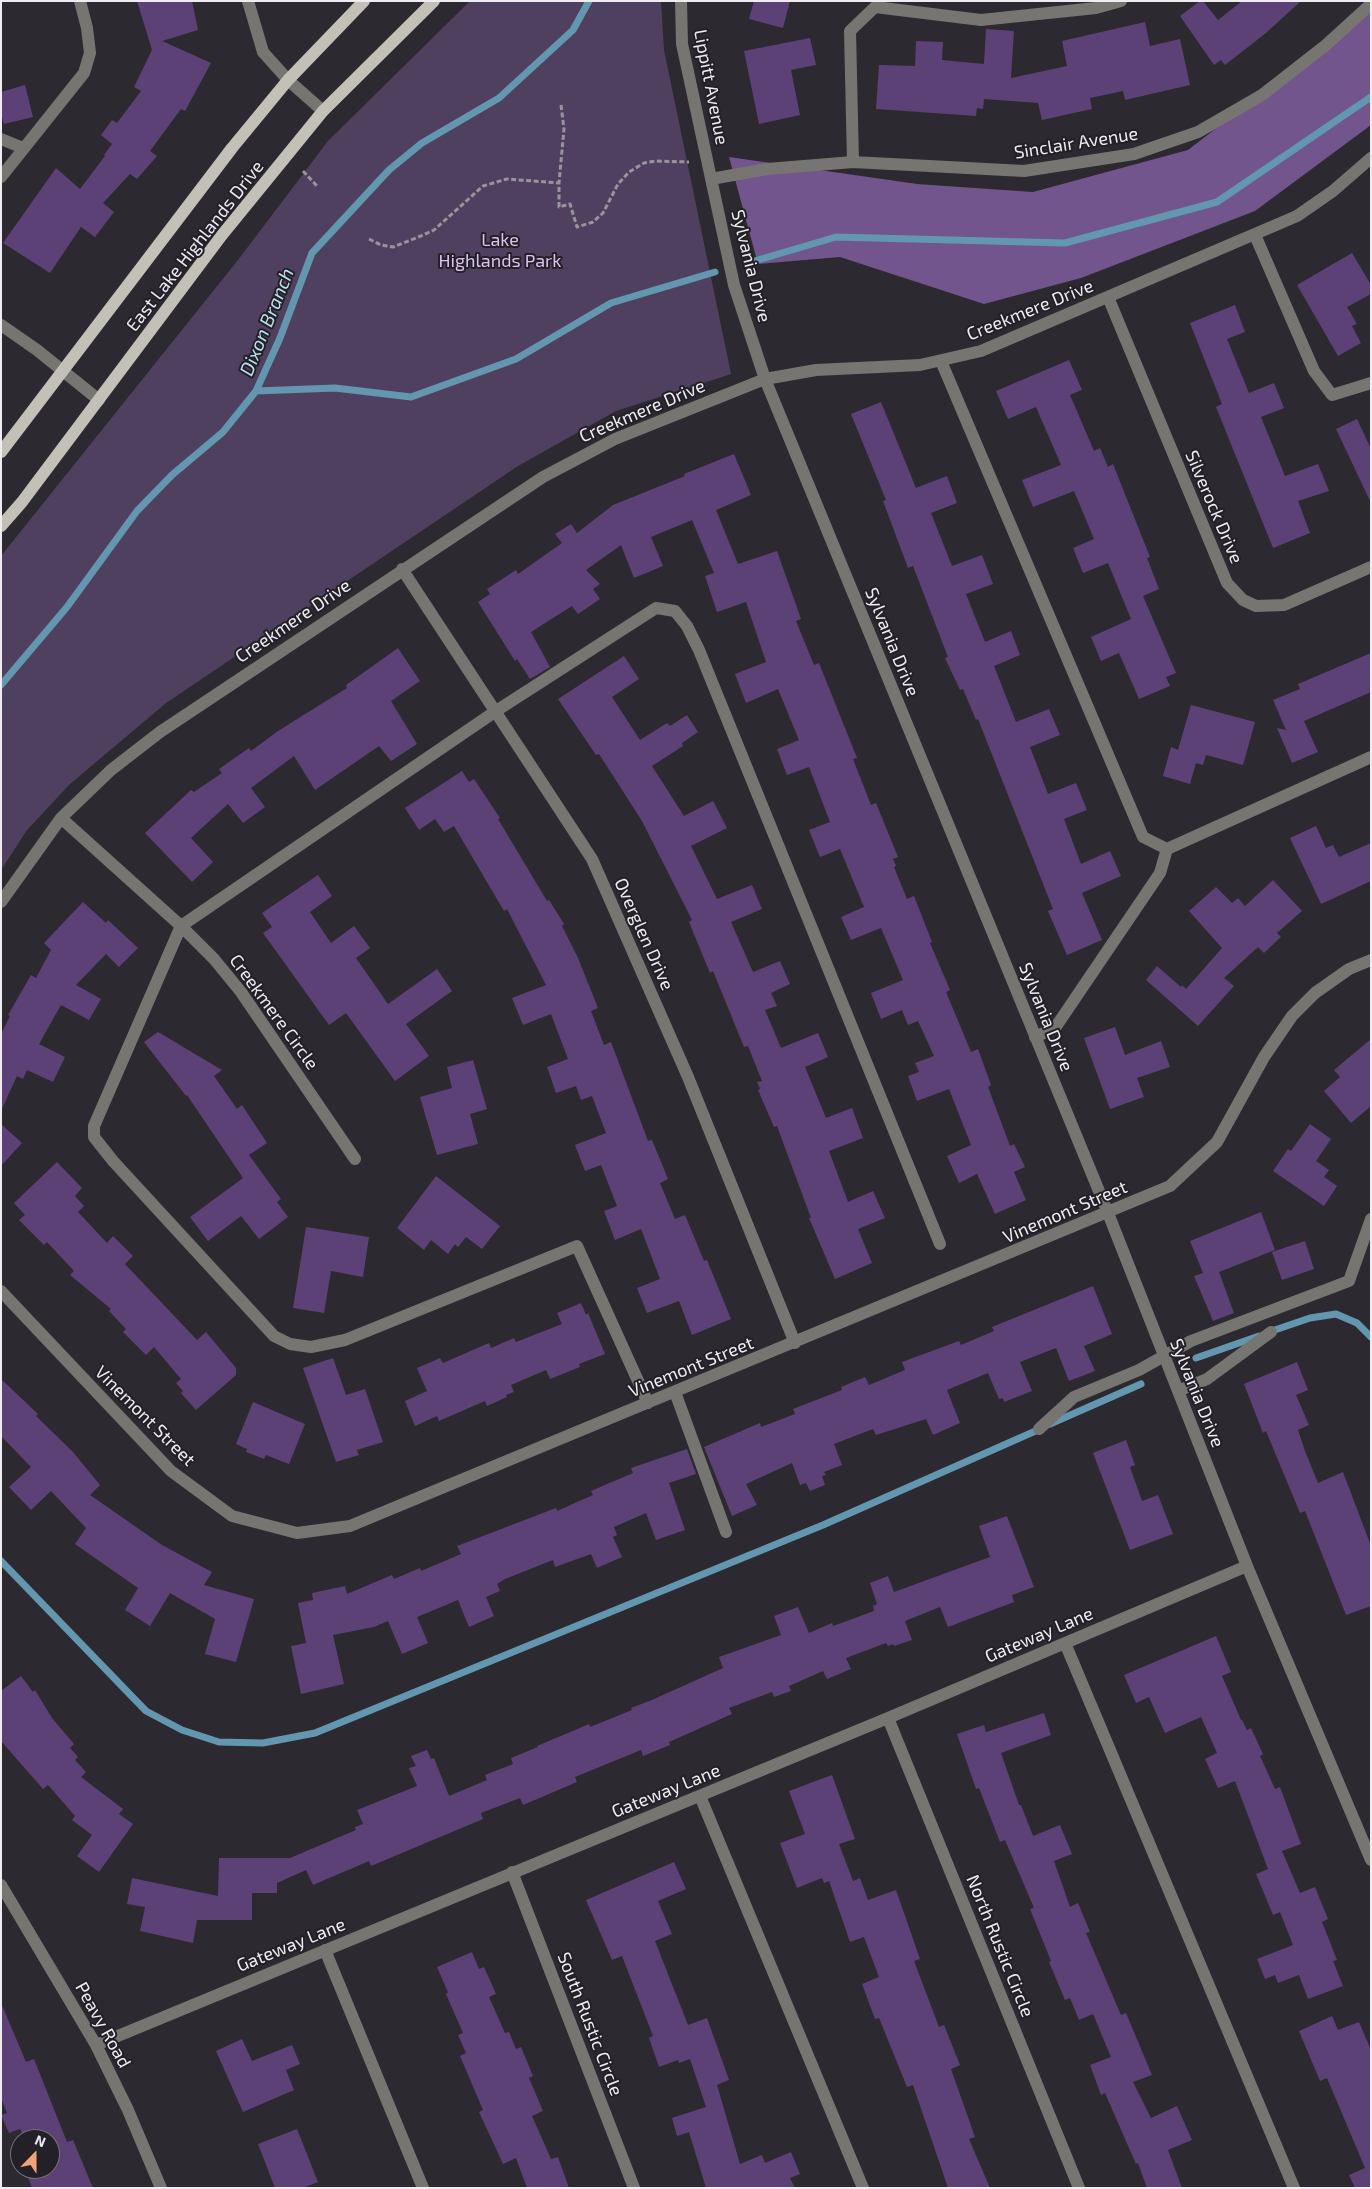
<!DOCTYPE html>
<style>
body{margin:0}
#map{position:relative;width:1372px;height:2189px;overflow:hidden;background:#2d2931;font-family:"Exo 2",sans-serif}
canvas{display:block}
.frame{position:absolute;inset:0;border:2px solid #efedf2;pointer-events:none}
.north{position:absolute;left:10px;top:2129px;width:50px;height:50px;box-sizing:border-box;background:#232027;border:1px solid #757278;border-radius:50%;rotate:22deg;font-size:14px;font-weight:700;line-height:20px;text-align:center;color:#efedf2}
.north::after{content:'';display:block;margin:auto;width:18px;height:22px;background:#f0a27a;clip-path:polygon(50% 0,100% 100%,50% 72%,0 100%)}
</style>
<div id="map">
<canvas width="1372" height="2189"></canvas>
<div class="frame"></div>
<div class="north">N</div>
</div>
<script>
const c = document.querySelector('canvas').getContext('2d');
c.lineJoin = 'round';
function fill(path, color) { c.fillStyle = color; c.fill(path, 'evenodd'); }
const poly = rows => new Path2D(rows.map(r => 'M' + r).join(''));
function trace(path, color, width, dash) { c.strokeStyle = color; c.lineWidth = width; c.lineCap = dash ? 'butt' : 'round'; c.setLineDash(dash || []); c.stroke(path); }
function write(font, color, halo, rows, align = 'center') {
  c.font = font + ' "Exo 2",sans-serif'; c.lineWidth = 4; c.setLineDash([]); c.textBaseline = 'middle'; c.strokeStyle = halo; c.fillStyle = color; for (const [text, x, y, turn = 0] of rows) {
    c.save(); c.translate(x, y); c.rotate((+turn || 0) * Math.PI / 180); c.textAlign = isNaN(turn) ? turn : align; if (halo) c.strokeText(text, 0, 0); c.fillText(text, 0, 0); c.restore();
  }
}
fill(poly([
 [470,1,661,1,664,50,731,374,616,411,518,466,166,703,70,784,27,830,1,870,1,556,238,260,328,141]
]), '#504060');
fill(poly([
 [1371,9,1371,125,1255,211,1081,278,984,304,840,257,758,264,729,157,917,184,1033,192,1188,150]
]), '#71558c');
trace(poly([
 [751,262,836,237,1065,243,1217,202,1371,97],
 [256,391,335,388,411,397,516,359,611,303,715,272],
 [1,685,67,607,137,511,172,475,223,432,256,391,280,338,312,253,389,170,422,143,499,98,573,30,589,1],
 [1269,1332,1310,1318,1336,1314,1357,1323,1371,1337],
 [1196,1358,1259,1336],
 [1050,1424,1141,1384],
 [1,1561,146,1711,182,1730,219,1742,263,1743,315,1733,823,1525,1040,1429]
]), '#6397b0', 7);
fill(poly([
 [137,1,192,1,198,30,162,41,211,63,185,111,181,109,150,151,157,156,137,179,130,174,103,203,114,212,95,237,81,227,50,273,3,243,56,168,80,189,105,156,104,155,112,144,101,135,112,120,117,123,141,91,134,87,152,50],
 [754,1,790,1,783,28,749,19],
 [1200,1,1203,1,1218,20,1242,1,1301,1,1266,33,1225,65,1221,60,1214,65,1180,16],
 [1145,22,1150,46,1180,39,1190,85,1125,100,1123,91,1090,98,1092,109,1042,120,1038,103,984,99,983,109,977,108,976,116,876,109,879,65,915,66,916,41,943,42,942,60,984,64,986,29,1014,31,1011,78,1067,66,1062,41],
 [810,38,816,65,791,70,800,115,759,124,744,51],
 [25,85,33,117,4,124,1,114,1,92],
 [1352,253,1371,285,1371,294,1347,307,1357,324,1352,326,1361,343,1338,356,1297,285],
 [1235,305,1245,332,1227,339,1249,393,1274,383,1284,408,1261,417,1285,476,1318,464,1329,491,1298,501,1310,533,1273,548,1216,407,1222,404,1190,323],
 [1069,360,1082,390,1070,395,1094,451,1100,448,1108,467,1113,464,1150,557,1147,558,1159,589,1143,596,1176,673,1166,677,1170,686,1139,699,1119,653,1101,661,1091,637,1131,619,1108,563,1083,573,1073,548,1094,539,1074,491,1033,507,1022,480,1061,465,1036,407,1008,419,996,391],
 [881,402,916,488,947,476,957,503,931,513,952,566,982,555,993,584,966,594,985,642,1011,631,1020,655,994,666,1016,722,1049,709,1060,735,1030,747,1048,794,1076,783,1087,810,1064,819,1081,864,1110,851,1121,876,1082,893,1102,940,1067,955,1048,911,1053,909,978,719,976,720,963,689,960,690,945,658,948,657,913,566,908,568,883,501,886,500,851,414],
 [1357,419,1371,449,1371,503,1336,429],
 [734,454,751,495,716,510,738,564,777,551,801,619,796,621,814,665,819,663,857,758,853,759,871,805,876,803,898,857,893,859,896,866,894,867,907,899,914,896,932,942,930,943,950,990,946,992,971,1052,978,1049,991,1085,988,1087,1010,1146,1014,1144,1025,1167,1014,1172,1026,1200,995,1214,977,1174,959,1183,947,1156,971,1145,949,1089,917,1101,908,1076,919,1072,915,1063,934,1056,918,1021,908,1025,902,1010,881,1019,871,993,903,980,881,928,851,940,841,917,864,907,840,849,820,857,809,830,830,822,809,767,787,775,777,749,799,740,778,689,746,703,735,674,766,662,746,602,717,612,705,576,714,573,692,520,651,537,663,566,634,578,621,545,586,570,600,584,593,589,600,599,578,614,572,606,531,632,550,667,530,679,517,659,515,661,478,602,490,594,487,589,516,570,518,574,562,543,555,534,571,524,577,533,613,505,685,476,684,474],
 [398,648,420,681,391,701,417,744,391,761,379,746,315,790,294,756,251,788,265,807,243,823,228,804,191,838,213,862,192,882,145,833,191,790,194,792,222,773,219,769,249,748,251,751,278,731,347,688,346,685],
 [1371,653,1371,692,1304,721,1318,752,1292,763,1277,728,1286,730,1273,700,1300,689,1298,684],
 [624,656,639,679,612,697,640,740,667,723,670,726,687,715,698,732,682,743,683,746,652,766,684,816,713,801,727,828,691,846,717,899,752,885,762,909,731,922,753,972,780,961,790,984,771,993,777,1006,765,1010,781,1048,818,1033,828,1057,805,1067,826,1118,852,1108,863,1138,829,1151,848,1202,873,1191,885,1218,858,1229,872,1263,835,1279,809,1218,811,1218,777,1126,774,1127,758,1090,760,1089,757,1082,762,1081,748,1046,744,1047,713,971,710,973,689,922,692,920,642,821,599,754,596,755,558,699],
 [1191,705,1255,722,1243,765,1206,755,1203,765,1196,763,1190,784,1163,776,1171,747,1178,750],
 [462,771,469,782,474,779,500,818,498,819,547,901,549,900,564,924,562,926,578,958,598,1008,591,1011,604,1045,611,1042,648,1141,652,1140,668,1179,660,1183,675,1219,685,1215,704,1261,707,1260,731,1319,692,1335,679,1301,647,1313,637,1288,660,1279,641,1229,615,1240,604,1211,617,1206,601,1165,585,1171,575,1145,606,1133,592,1096,581,1100,576,1086,556,1093,547,1067,568,1059,551,1014,523,1025,512,998,546,985,507,909,504,911,454,826,444,832,435,819,419,830,405,808],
 [1316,826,1326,848,1333,845,1339,857,1371,843,1371,881,1321,904,1290,838],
 [318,875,332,896,310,912,331,943,354,926,370,948,356,958,388,1004,437,969,452,991,406,1024,429,1056,395,1081,346,1013,329,1025,263,933,272,927,262,913],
 [1273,880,1302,911,1277,933,1281,937,1264,953,1258,947,1224,978,1234,986,1198,1026,1146,980,1157,966,1181,987,1182,985,1186,989,1222,948,1189,911,1216,887,1232,903,1238,898,1245,906],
 [83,902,106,923,108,920,138,948,119,967,106,954,76,985,101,999,89,1020,61,1005,39,1044,65,1057,53,1082,27,1070,23,1079,17,1076,1,1111,1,1034,10,1016,8,1015,31,975,36,978,51,950,44,943],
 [1115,1027,1125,1055,1161,1041,1170,1067,1137,1078,1144,1097,1110,1109,1084,1038],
 [158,1032,222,1070,214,1076,237,1109,242,1105,267,1143,249,1155,281,1199,277,1202,288,1217,259,1239,241,1216,208,1241,190,1217,243,1178,187,1095,186,1096,144,1042],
 [1371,1039,1371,1106,1351,1123,1324,1091,1340,1077,1334,1070],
 [473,1060,487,1109,470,1114,478,1144,437,1155,420,1097,452,1088,447,1067],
 [1,1124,22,1143,1,1166],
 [1310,1124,1331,1139,1316,1161,1329,1170,1324,1177,1337,1186,1324,1206,1273,1171,1288,1149,1291,1151],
 [57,1162,82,1188,75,1196,84,1206,78,1212,107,1243,113,1236,133,1256,125,1264,197,1340,206,1332,236,1368,236,1375,196,1410,181,1393,183,1391,176,1383,181,1379,154,1347,146,1355,123,1332,126,1329,109,1311,111,1309,70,1275,74,1271,47,1242,44,1245,19,1220,25,1215,14,1203],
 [436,1176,500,1226,482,1249,466,1237,458,1247,455,1244,448,1254,431,1240,424,1250,397,1228],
 [1261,1212,1275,1250,1219,1272,1234,1313,1213,1321,1194,1276,1203,1273,1190,1241],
 [306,1227,369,1237,363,1277,331,1271,324,1313,293,1308],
 [1305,1241,1314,1269,1282,1280,1272,1252],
 [1093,1286,1112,1334,1084,1346,1095,1371,1069,1381,1056,1348,1020,1362,1032,1391,1004,1402,1003,1398,999,1399,988,1373,947,1390,960,1423,933,1435,926,1419,876,1435,873,1429,834,1444,842,1465,824,1472,826,1475,822,1476,825,1485,810,1491,806,1483,800,1485,792,1463,746,1484,757,1505,732,1516,704,1447,760,1423,761,1427,795,1414,793,1409,842,1390,841,1387,865,1377,869,1385,905,1370,902,1362,959,1341,961,1345,994,1331,992,1327],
 [581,1303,586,1315,588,1313,605,1354,579,1364,580,1367,550,1379,546,1370,511,1385,514,1392,506,1395,507,1397,487,1406,485,1401,439,1421,437,1416,415,1426,405,1401,427,1391,417,1368,440,1358,443,1363,489,1343,491,1348,514,1338,516,1342,562,1324,557,1313],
 [333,1358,346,1395,365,1389,383,1442,357,1450,359,1455,336,1462,303,1368],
 [1297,1362,1308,1390,1296,1395,1309,1425,1298,1430,1305,1451,1318,1483,1343,1472,1371,1546,1371,1606,1346,1615,1305,1511,1300,1513,1266,1431,1263,1433,1244,1384],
 [1,1379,38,1414,36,1416,73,1452,100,1485,90,1495,162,1545,212,1572,204,1585,254,1599,236,1662,205,1654,215,1619,170,1593,150,1626,125,1610,138,1588,75,1544,86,1528,51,1491,31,1510,9,1487,31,1467,1,1436],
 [253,1402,305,1424,289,1464,266,1455,264,1459,246,1452,247,1449,236,1444],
 [1126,1440,1135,1465,1130,1467,1142,1501,1158,1495,1173,1534,1130,1550,1093,1453],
 [687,1449,696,1474,669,1483,685,1530,656,1540,646,1513,614,1527,617,1535,613,1537,622,1557,597,1568,591,1554,555,1567,553,1560,505,1579,497,1584,500,1591,486,1597,494,1616,469,1627,458,1600,417,1617,428,1643,402,1654,388,1621,374,1627,333,1635,344,1684,301,1694,291,1646,306,1643,298,1603,313,1600,312,1593,345,1586,347,1594,392,1575,394,1579,420,1568,421,1571,461,1554,457,1546,556,1508,557,1511,593,1495,591,1491,633,1473,631,1468],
 [1007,1516,1034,1587,1012,1595,1014,1602,948,1627,940,1607,905,1621,912,1640,894,1646,893,1644,888,1646,886,1643,846,1658,851,1669,827,1679,823,1671,789,1686,791,1691,774,1697,772,1692,729,1708,732,1714,669,1742,670,1745,643,1756,641,1750,575,1777,577,1782,523,1805,520,1798,481,1813,483,1819,371,1866,369,1861,313,1885,306,1870,277,1883,277,1893,252,1893,252,1920,197,1920,193,1943,140,1931,145,1907,127,1904,132,1878,218,1896,219,1858,290,1858,356,1830,355,1827,363,1824,357,1810,417,1786,409,1768,416,1766,411,1756,427,1750,431,1759,434,1758,449,1796,487,1780,485,1775,513,1764,511,1758,538,1747,537,1746,589,1724,590,1727,632,1710,631,1708,652,1700,723,1668,719,1657,781,1635,774,1616,798,1607,809,1633,832,1623,833,1626,874,1611,873,1606,877,1604,870,1583,888,1576,894,1592,990,1557,979,1526],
 [1216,1636,1231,1672,1222,1676,1241,1720,1242,1720,1247,1730,1251,1728,1263,1754,1260,1756,1275,1789,1280,1787,1301,1844,1282,1851,1300,1893,1315,1887,1328,1919,1322,1922,1337,1960,1333,1961,1343,1986,1308,1999,1299,1975,1278,1983,1275,1975,1265,1979,1257,1959,1293,1945,1280,1912,1273,1915,1256,1874,1268,1869,1235,1781,1218,1788,1205,1759,1217,1753,1201,1717,1165,1733,1149,1697,1136,1703,1124,1675],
 [21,1676,33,1692,35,1690,52,1718,74,1744,70,1748,78,1757,75,1760,86,1772,81,1777,123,1809,119,1814,133,1824,99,1872,77,1856,92,1835,72,1820,75,1816,48,1785,43,1789,1,1741,1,1691],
 [1044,1713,1051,1735,1001,1753,1019,1805,1021,1805,1033,1836,1060,1825,1072,1854,1054,1861,1070,1907,1078,1903,1090,1932,1086,1933,1121,2015,1126,2013,1152,2075,1133,2082,1151,2118,1177,2106,1192,2140,1168,2150,1182,2188,1147,2188,1138,2163,1136,2164,1105,2093,1101,2095,1090,2065,1111,2057,1093,2014,1079,2020,1070,1998,1065,2000,1049,1962,1051,1961,1030,1909,1034,1908,1005,1840,1000,1842,979,1788,976,1789,957,1734,984,1725,986,1732],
 [832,1775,855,1839,839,1844,853,1881,860,1878,868,1900,896,1890,920,1959,914,1961,939,2027,944,2025,960,2065,951,2069,975,2137,969,2139,990,2188,948,2188,913,2085,907,2087,879,2018,875,2019,862,1984,879,1977,864,1937,850,1942,829,1881,824,1883,822,1878,797,1888,780,1843,805,1834,789,1791],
 [674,1862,686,1889,658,1901,672,1934,655,1941,688,2025,707,2018,729,2080,717,2085,740,2164,762,2155,765,2163,791,2152,800,2174,790,2178,795,2188,706,2188,689,2132,677,2136,672,2118,706,2107,690,2059,679,2063,678,2060,659,2067,649,2038,653,2036,622,1956,612,1960,586,1900],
 [472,1952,479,1969,484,1967,496,1994,489,1997,505,2033,509,2032,516,2049,521,2047,533,2076,529,2078,543,2111,532,2116,551,2159,558,2157,569,2188,527,2188,516,2158,503,2164,479,2112,483,2110,460,2056,466,2053,458,2035,463,2033,446,1994,448,1992,437,1967],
 [1,2003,26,2062,34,2059,67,2142,73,2140,93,2188,32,2188,25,2169,50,2169,50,2139,25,2139,20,2129,9,2133,1,2115,7,2113,1,2098],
 [1332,2016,1338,2030,1359,2022,1371,2050,1371,2188,1355,2188,1349,2175,1365,2168,1327,2078,1320,2081,1299,2031],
 [242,2039,252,2061,292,2045,300,2064,286,2070,294,2090,243,2112,216,2051],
 [297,2129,318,2182,303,2188,275,2188,258,2144]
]), '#5c4176');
trace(poly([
 [561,105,564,129,559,183,559,207,570,204,577,227,593,222,603,213,618,184,629,172,644,163,656,161,689,162],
 [303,171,317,186],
 [369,239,381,245,393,247,416,238,434,230,483,186,507,179,559,183]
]), '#97949b', 3, [5, 2.5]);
trace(poly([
 [248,1,263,52,288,80,323,111],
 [681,1,682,44,734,285,765,379,1108,1213,1247,1566,1371,1860],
 [1,139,23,148],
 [853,162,850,31,875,7,981,20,1096,8,1121,1],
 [1,177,84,73,90,53,87,28,80,1],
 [711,179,767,169,853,162,1024,171,1134,154,1198,132,1262,95,1326,45,1371,4],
 [1255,235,1314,371,1332,395,1371,383],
 [1108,297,1227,583,1243,600,1256,606,1284,605,1371,567],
 [1,325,37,350,99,400],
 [941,361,1143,837,1167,849,1371,757],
 [402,569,592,859,688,1077,795,1343],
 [61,818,181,926,214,959,241,992,355,1159],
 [1,902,61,818,111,770,160,732,543,477,615,439,765,379,816,370,920,365,981,351,1297,216,1333,191,1371,158],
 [1035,1037,1055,1028,1160,873,1167,849],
 [1,1291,171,1471,232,1516,297,1533,350,1526,1170,1186,1217,1142,1264,1057,1292,1016,1315,993,1349,969,1371,960],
 [1178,1391,1207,1379,1271,1332],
 [675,1392,726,1532],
 [648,1403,577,1246,345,1340,311,1347,290,1344,274,1336,113,1161,94,1137,94,1126,181,926,496,711,656,608,675,611,687,626,699,650,940,1244],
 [1039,1429,1074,1397,1139,1370,1191,1341,1349,1281,1371,1219],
 [1065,1643,1294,2188],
 [888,1718,1079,2188],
 [700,1796,863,2188],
 [512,1872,634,2188],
 [1,1885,96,2045,128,2110,161,2188],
 [325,1950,423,2188],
 [96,2045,888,1718,1247,1566]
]), '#777571', 12);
trace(poly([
 [1,452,232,148,288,80,364,1],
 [1,526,22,502,222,235,323,111,434,1]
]), '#c3c0b7', 12);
write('18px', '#efedf2', '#232027', [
 ["Lippitt Avenue",711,87,79],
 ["Sinclair Avenue",1076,143,-9],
 ["East Lake Highlands Drive",195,246,-52],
 ["Sylvania Drive",751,266,76],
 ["Creekmere Drive",1030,310,-22],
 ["Creekmere Drive",642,411,-23],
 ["Silverock Drive",1214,507,67],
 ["Creekmere Drive",293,621,-34],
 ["Sylvania Drive",892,642,68],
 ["Overglen Drive",644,934,66],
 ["Creekmere Circle",274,1012,54],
 ["Sylvania Drive",1046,1017,68],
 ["Vinemont Street",1065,1212,-23],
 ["Vinemont Street",691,1367,-22],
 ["Sylvania Drive",1197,1393,68],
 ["Vinemont Street",145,1416,45],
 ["Gateway Lane",1039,1635,-23],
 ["Gateway Lane",666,1791,-22],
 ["Gateway Lane",291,1945,-22],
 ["North Rustic Circle",1000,1946,68],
 ["South Rustic Circle",590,2024,69],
 ["Peavy Road",103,2025,61]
]);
write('18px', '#dcc4f5', '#232027', [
 ["Lake",500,240],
 ["Highlands Park",500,261]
]);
write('italic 19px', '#bae0f4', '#232027', [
 ["Dixon Branch",267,322,-68]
]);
</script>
